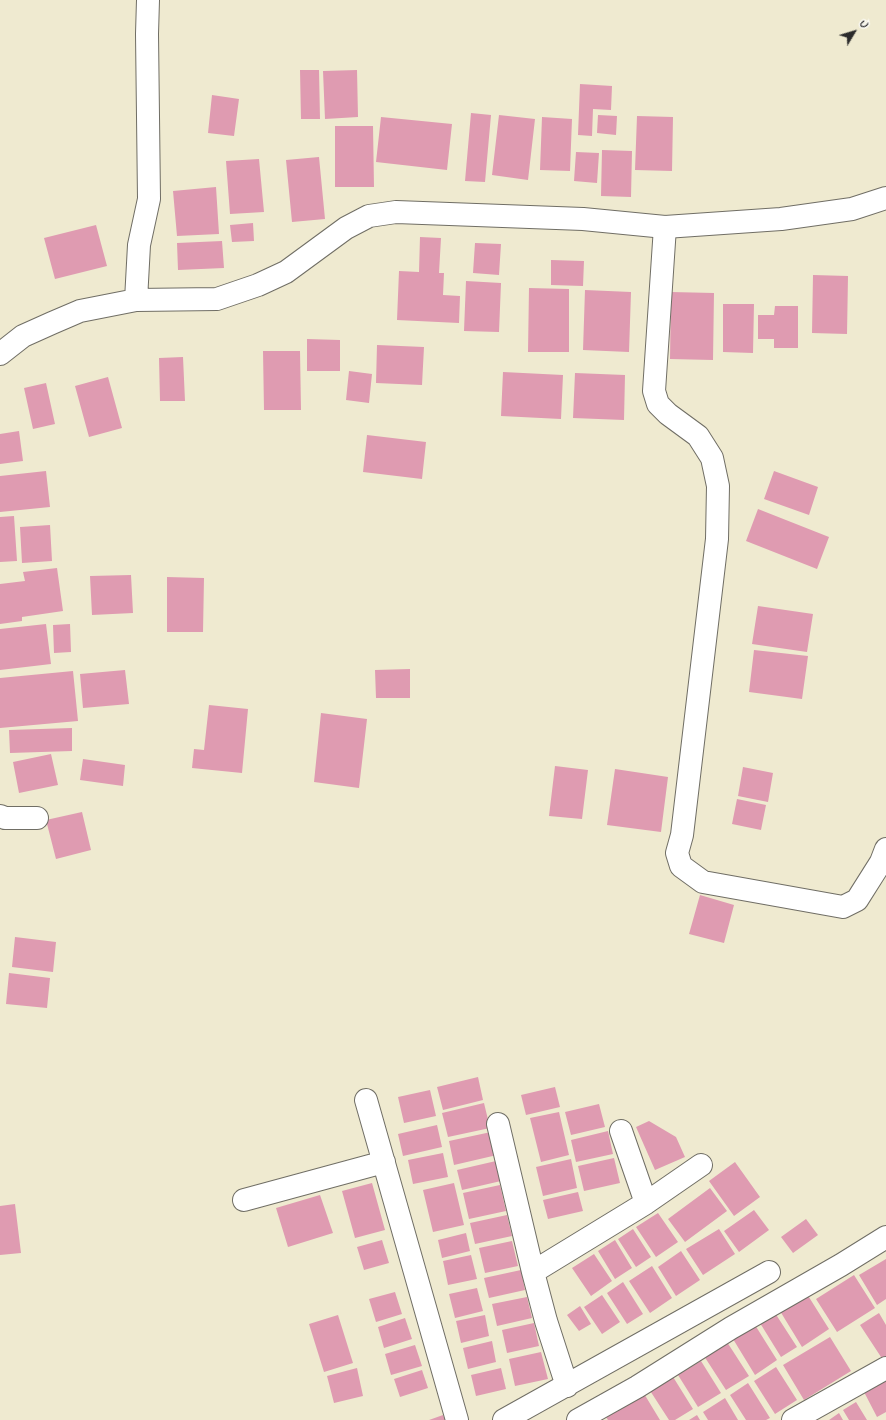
<!DOCTYPE html>
<style>
body{margin:0}
#map{position:relative;width:886px;height:1420px;overflow:hidden;background:#efead0;font-family:Mynerve,sans-serif}
canvas{display:block}
.north{position:absolute;left:834px;top:12px;width:40px;height:40px;-webkit-text-stroke:3px #fdfcf7;paint-order:stroke;rotate:52deg;font-size:11px;font-weight:700;line-height:16px;text-align:center;color:#2b2b2b}
.north::after{content:'';display:block;margin:auto;width:14px;height:18px;background:#2b2b2b;clip-path:polygon(50% 0,100% 100%,50% 72%,0 100%)}
</style>
<div id="map">
<canvas width="886" height="1420"></canvas>
<div class="north">U</div>
</div>
<script>
const c = document.querySelector('canvas').getContext('2d');
c.lineJoin = 'round';
function fill(path, color) { c.fillStyle = color; c.fill(path, 'evenodd'); }
const poly = rows => new Path2D(rows.map(r => 'M' + r).join(''));
function trace(path, color, width, dash) { c.strokeStyle = color; c.lineWidth = width; c.lineCap = dash ? 'butt' : 'round'; c.setLineDash(dash || []); c.stroke(path); }
fill(poly([
 [300,70,319,70,320,119,301,119],
 [357,70,358,117,325,119,323,71],
 [580,84,612,86,611,110,593,109,592,136,578,135],
 [212,95,239,99,234,136,208,133],
 [471,113,491,115,485,182,465,181],
 [499,115,535,119,528,180,492,175],
 [598,115,617,116,616,135,597,133],
 [637,116,673,117,672,171,635,170],
 [381,117,452,124,447,170,376,162],
 [542,117,572,119,570,171,540,170],
 [335,126,373,126,374,187,335,187],
 [602,150,632,151,631,197,601,196],
 [576,152,599,153,597,183,574,181],
 [319,157,325,219,292,222,286,160],
 [259,159,264,212,230,214,226,161],
 [216,187,219,234,177,236,173,191],
 [253,223,254,241,232,242,230,225],
 [96,225,107,266,55,279,44,238],
 [420,237,441,238,439,273,444,273,443,295,460,296,459,323,397,320,399,271,419,272],
 [222,241,224,268,178,270,177,243],
 [475,243,501,244,499,275,473,273],
 [551,260,584,261,583,286,551,285],
 [813,275,848,276,847,334,812,333],
 [466,281,501,283,499,332,464,331],
 [529,288,569,289,569,352,528,352],
 [585,290,631,292,629,352,583,350],
 [671,292,714,293,713,360,670,359],
 [723,304,754,304,753,353,723,352],
 [775,306,798,306,798,348,774,348,774,339,758,339,758,315,774,315],
 [307,339,340,340,340,371,307,371],
 [377,345,424,347,422,385,376,383],
 [263,351,300,351,301,410,264,410],
 [183,357,185,401,160,401,159,358],
 [349,371,372,374,369,403,346,400],
 [503,372,563,375,561,419,501,416],
 [575,373,625,375,624,420,573,418],
 [108,377,122,428,89,437,75,386],
 [46,383,55,424,33,429,24,388],
 [19,431,23,461,0,464,0,434],
 [367,435,426,442,422,479,363,472],
 [46,471,50,507,0,512,0,476],
 [774,471,818,487,809,515,764,499],
 [758,509,829,537,817,569,746,541],
 [14,516,17,561,0,562,0,517],
 [50,525,52,561,22,563,20,527],
 [57,568,63,611,22,617,22,621,0,624,0,584,25,581,23,572],
 [131,575,133,613,92,615,90,576],
 [167,577,204,578,203,632,167,632],
 [758,606,813,614,807,652,752,644],
 [46,624,51,664,0,670,0,629],
 [70,624,71,652,54,653,53,625],
 [754,650,808,656,802,699,749,692],
 [410,669,410,698,376,698,375,670],
 [125,670,129,704,83,708,80,674],
 [73,671,78,721,0,728,0,678],
 [209,705,248,709,242,773,192,768,194,749,204,750],
 [321,713,367,719,359,788,314,782],
 [72,728,72,751,10,753,9,730],
 [51,754,58,785,19,793,13,762],
 [83,759,125,765,123,786,80,780],
 [555,766,588,770,582,819,549,816],
 [743,767,773,773,768,802,738,796],
 [615,769,668,777,661,832,607,825],
 [737,799,766,805,761,830,732,824],
 [82,812,91,850,56,859,46,820],
 [700,895,734,905,724,943,689,934],
 [15,937,56,942,53,972,12,967],
 [9,973,50,978,47,1008,6,1004],
 [478,1077,483,1100,443,1110,437,1087],
 [555,1087,560,1107,526,1115,521,1095],
 [430,1090,436,1116,404,1123,398,1097],
 [484,1103,490,1128,448,1137,442,1113],
 [599,1104,605,1127,571,1135,565,1112],
 [559,1112,569,1155,541,1162,530,1118],
 [649,1121,676,1137,685,1157,655,1170,636,1127],
 [437,1125,442,1147,403,1156,398,1134],
 [608,1131,613,1154,576,1162,571,1140],
 [491,1132,497,1155,454,1165,449,1141],
 [443,1153,448,1177,413,1184,408,1160],
 [614,1158,620,1183,584,1191,578,1166],
 [571,1159,577,1188,543,1196,536,1167],
 [496,1161,501,1181,462,1190,457,1170],
 [735,1162,760,1197,734,1216,709,1181],
 [372,1183,385,1230,355,1238,342,1191],
 [454,1183,464,1225,433,1232,423,1190],
 [500,1185,506,1211,469,1219,463,1193],
 [710,1188,727,1211,685,1242,668,1219],
 [578,1192,583,1211,548,1219,543,1200],
 [320,1195,333,1233,288,1247,276,1208],
 [15,1204,21,1253,0,1255,0,1206],
 [754,1210,769,1230,739,1252,724,1231],
 [658,1213,678,1242,656,1257,636,1227],
 [507,1215,512,1236,475,1244,470,1223],
 [806,1219,818,1235,793,1253,781,1237],
 [633,1229,651,1257,636,1267,618,1239],
 [719,1229,735,1254,703,1275,686,1249],
 [466,1233,470,1251,442,1258,438,1240],
 [382,1240,389,1263,364,1270,357,1247],
 [615,1240,632,1268,615,1279,598,1251],
 [512,1241,518,1266,485,1273,479,1248],
 [681,1251,700,1280,676,1296,658,1267],
 [594,1254,612,1281,591,1296,572,1268],
 [471,1255,477,1279,448,1285,443,1261],
 [886,1259,886,1299,877,1305,859,1275],
 [652,1266,672,1298,650,1313,629,1281],
 [521,1270,525,1290,489,1298,484,1278],
 [854,1275,875,1308,837,1332,816,1299],
 [623,1282,643,1314,627,1324,607,1293],
 [477,1288,483,1311,455,1318,449,1294],
 [395,1292,402,1314,376,1322,369,1299],
 [807,1294,829,1329,802,1347,780,1311],
 [602,1295,620,1322,602,1334,584,1307],
 [527,1297,532,1318,497,1326,492,1304],
 [580,1306,591,1324,579,1331,567,1315],
 [775,1313,797,1347,781,1357,760,1323],
 [879,1313,886,1325,886,1359,883,1360,860,1325],
 [338,1315,353,1363,324,1372,309,1324],
 [485,1315,489,1336,461,1343,456,1321],
 [405,1318,412,1339,384,1348,378,1327],
 [534,1323,539,1346,507,1353,502,1330],
 [755,1325,777,1360,755,1375,733,1339],
 [830,1337,851,1371,804,1400,783,1365],
 [492,1341,496,1362,468,1369,463,1348],
 [727,1342,749,1376,726,1390,704,1356],
 [415,1345,422,1366,391,1375,385,1354],
 [541,1352,548,1379,515,1386,509,1359],
 [701,1361,721,1393,698,1407,678,1375],
 [776,1367,797,1400,775,1414,754,1381],
 [357,1368,363,1396,334,1403,327,1376],
 [501,1368,506,1389,476,1396,471,1375],
 [422,1370,428,1388,400,1397,394,1379],
 [670,1372,693,1409,675,1420,669,1420,647,1386],
 [886,1378,886,1412,877,1417,863,1390],
 [748,1383,770,1418,766,1420,746,1420,730,1395],
 [643,1392,660,1420,608,1420,605,1416],
 [725,1398,738,1420,708,1420,703,1412],
 [856,1402,867,1420,849,1420,843,1410],
 [839,1413,843,1420,829,1420],
 [443,1415,445,1420,429,1420],
 [697,1415,700,1420,689,1420]
]), '#df9bb1');
const minor = poly([
 [665,227,654,391,658,404,668,414,698,436,712,458,718,486,717,539,682,835,677,853,681,866,703,882,843,907,857,900,881,862,886,849],
 [0,816,5,818,37,818],
 [366,1100,457,1420],
 [498,1124,533,1272],
 [621,1131,646,1203],
 [244,1200,384,1162],
 [567,1386,546,1321,533,1272,646,1203,701,1165],
 [504,1420,769,1272],
 [578,1420,637,1387,731,1328,841,1265,886,1237],
 [793,1420,886,1368]
]);
const tertiary = poly([
 [136,300,139,245,149,199,147,34,148,0],
 [0,354,23,336,52,323,80,311,136,300,217,299,258,285,286,272,346,228,369,216,396,212,583,219,665,227,781,219,852,209,886,198]
]);
trace(minor, '#706e65', 24);
trace(tertiary, '#706e65', 24);
trace(minor, '#fff', 22);
trace(tertiary, '#fff', 22);
</script>
